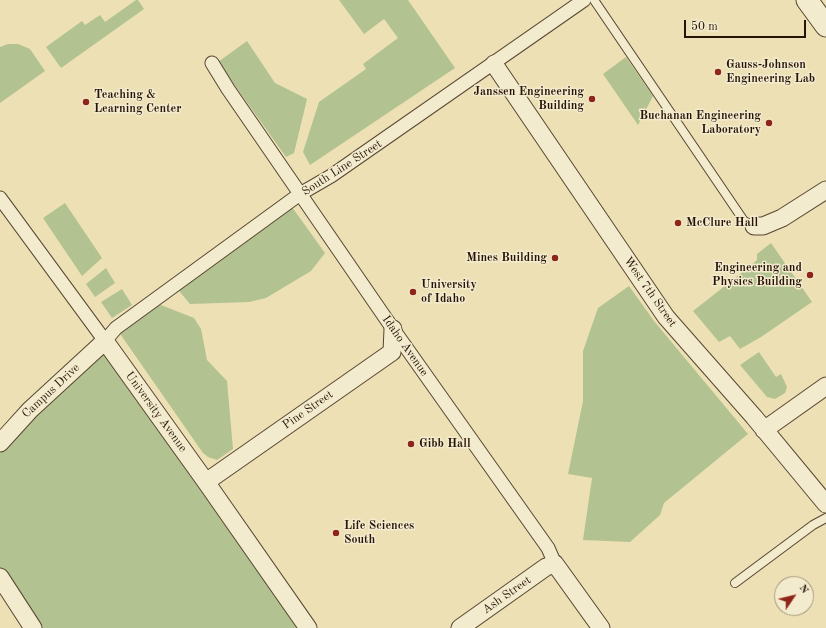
<!DOCTYPE html>
<style>
body{margin:0}
#map{position:relative;width:826px;height:628px;overflow:hidden;background:#ece0b4;font-family:"Old Standard TT",serif}
canvas{display:block}
.north{position:absolute;left:774px;top:576px;width:40px;height:40px;box-sizing:border-box;background:#f3ebce;border:1px solid #a1957e;border-radius:50%;rotate:55deg;font-size:11px;font-weight:700;line-height:16px;text-align:center;color:#271307}
.north::after{content:'';display:block;margin:auto;width:14px;height:18px;background:#8f2418;clip-path:polygon(50% 0,100% 100%,50% 72%,0 100%)}
.scale{position:absolute;left:684px;top:20px;width:122px;height:18px;box-sizing:border-box;border:2px solid #271307;border-top:0;padding-left:5px;font-size:12px;line-height:14px;white-space:nowrap;color:#271307;-webkit-text-stroke:3px #f3ebce;paint-order:stroke}
</style>
<div id="map">
<canvas width="826" height="628"></canvas>
<div class="north">N</div>
<div class="scale">50 m</div>
</div>
<script>
const c = document.querySelector('canvas').getContext('2d');
c.lineJoin = 'round';
function fill(path, color) { c.fillStyle = color; c.fill(path, 'evenodd'); }
const poly = rows => new Path2D(rows.map(r => 'M' + r).join(''));
function trace(path, color, width, dash) { c.strokeStyle = color; c.lineWidth = width; c.lineCap = dash ? 'butt' : 'round'; c.setLineDash(dash || []); c.stroke(path); }
function write(font, color, halo, rows, align = 'center') {
  c.font = font + ' "Old Standard TT",serif'; c.lineWidth = 3; c.setLineDash([]); c.textBaseline = 'middle'; c.strokeStyle = halo; c.fillStyle = color; for (const [text, x, y, turn = 0] of rows) {
    c.save(); c.translate(x, y); c.rotate((+turn || 0) * Math.PI / 180); c.textAlign = isNaN(turn) ? turn : align; if (halo) c.strokeText(text, 0, 0); c.fillText(text, 0, 0); c.restore();
  }
}
fill(poly([
 [136,0,138,0,144,9,61,68,46,47,82,21,85,25,100,15,105,22],
 [339,0,408,0,455,68,310,165,303,152,319,102,366,69,363,64,398,38,384,19,364,34],
 [247,41,275,83,307,99,294,153,286,157,218,62],
 [8,44,18,44,30,49,45,71,0,103,0,47],
 [626,57,653,96,638,125,603,74],
 [65,203,102,258,82,276,43,218],
 [289,203,325,253,311,271,266,298,249,302,190,304,175,286],
 [771,243,812,302,761,337,740,349,730,336,719,342,693,311,749,267,757,260,757,254],
 [106,268,115,283,95,297,86,284],
 [629,286,654,321,748,434,664,503,660,515,630,542,583,540,592,478,568,474,583,401,583,351,598,308],
 [122,289,132,305,112,318,101,302],
 [161,305,194,318,201,329,207,360,227,381,233,449,217,460,208,457,203,453,116,328,136,313],
 [105,341,308,628,33,628,0,577,0,443],
 [759,352,776,377,781,374,787,387,785,393,775,399,767,397,740,365]
]), '#b2c391');
const service = poly([
 [594,0,744,221,754,226],
 [735,583,813,525,826,518]
]);
const pedestrian = poly([
 [212,63,228,89,393,329,548,548,555,564],
 [0,198,105,341,116,328,300,194,331,176,584,0]
]);
const minor = poly([
 [494,64,666,317,754,417,826,504],
 [754,226,763,226,782,218,826,190],
 [764,430,826,386],
 [0,443,30,410,105,341,206,482,308,628],
 [206,482,392,352,393,329],
 [0,577,33,628],
 [460,628,546,567,555,564,601,628]
]);
const tertiary = poly([
 [807,0,826,26]
]);
trace(service, '#584632', 10);
trace(pedestrian, '#584632', 15);
trace(minor, '#584632', 19);
trace(tertiary, '#584632', 23);
trace(service, '#f3ebce', 8);
trace(pedestrian, '#f3ebce', 13);
trace(minor, '#f3ebce', 17);
trace(tertiary, '#f3ebce', 21);
for (const [x, y, r, color] of [
 [718,72,4,"#8f2418"],
 [592,99,4,"#8f2418"],
 [86,102,4,"#8f2418"],
 [769,123,4,"#8f2418"],
 [678,223,4,"#8f2418"],
 [555,258,4,"#8f2418"],
 [810,275,4,"#8f2418"],
 [413,292,4,"#8f2418"],
 [411,444,4,"#8f2418"],
 [336,533,4,"#8f2418"]
]) { const dot = new Path2D(); dot.arc(x, y, r, 0, 2 * Math.PI); c.fillStyle = color; c.fill(dot); trace(dot, '#f3ebce', 1.5); }
write('bold 12px', '#271307', '#f3ebce', [
 ["Gauss-Johnson",726,65],
 ["Engineering Lab",726,79],
 ["Janssen Engineering",584,92,"right"],
 ["Building",584,106,"right"],
 ["Teaching &",94,95],
 ["Learning Center",94,109],
 ["Buchanan Engineering",761,116,"right"],
 ["Laboratory",761,130,"right"],
 ["McClure Hall",686,223],
 ["Mines Building",547,258,"right"],
 ["Engineering and",802,268,"right"],
 ["Physics Building",802,282,"right"],
 ["University",421,285],
 ["of Idaho",421,299],
 ["Gibb Hall",419,444],
 ["Life Sciences",344,526],
 ["South",344,540]
], 'left');
write('12px', '#271307', '#f3ebce', [
 ["South Line Street",342,168,-33],
 ["West 7th Street",650,292,55],
 ["Idaho Avenue",405,346,55],
 ["Campus Drive",51,391,-43],
 ["Pine Street",308,410,-35],
 ["University Avenue",156,412,54],
 ["Ash Street",507,595,-35]
]);
</script>
